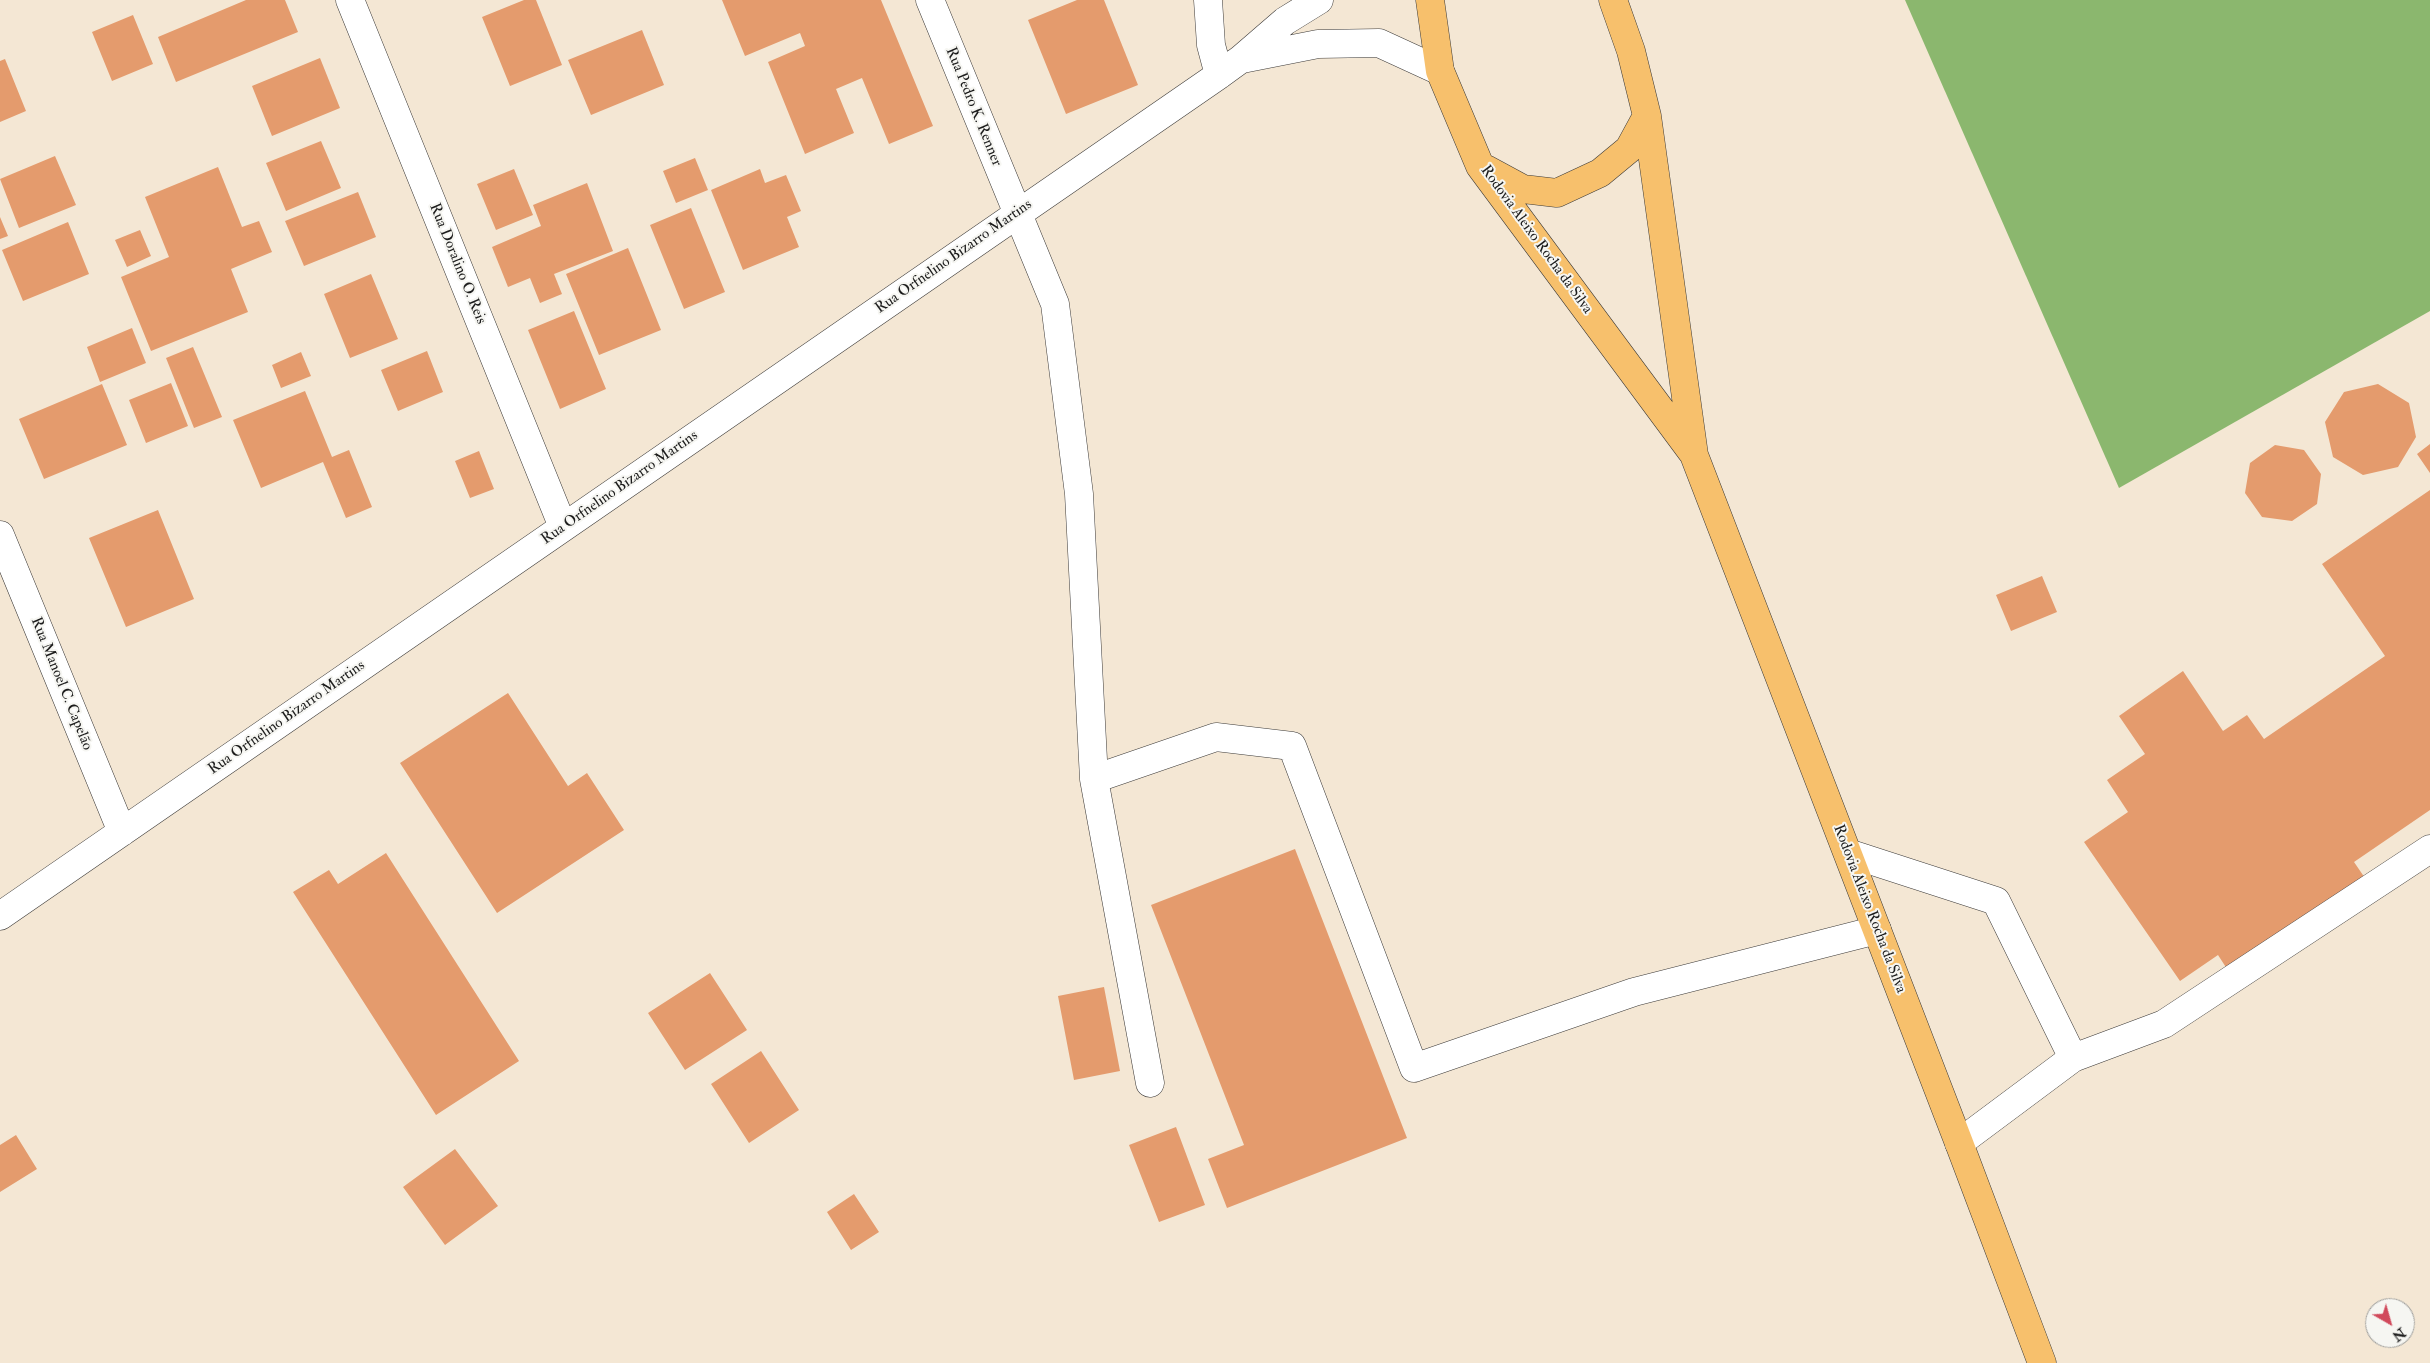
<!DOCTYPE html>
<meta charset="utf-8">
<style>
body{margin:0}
#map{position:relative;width:2430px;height:1363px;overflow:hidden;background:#f4e7d4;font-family:"IM FELL Double Pica",serif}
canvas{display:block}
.north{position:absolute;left:2365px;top:1298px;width:50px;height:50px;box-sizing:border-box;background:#f6f6f2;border:1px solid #9f9f9c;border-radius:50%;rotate:142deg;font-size:14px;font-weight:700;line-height:20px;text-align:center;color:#1c1c1c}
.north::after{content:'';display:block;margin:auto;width:18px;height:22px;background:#d1495b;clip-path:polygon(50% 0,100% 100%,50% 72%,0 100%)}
</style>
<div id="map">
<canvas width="2430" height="1363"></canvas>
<div class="north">N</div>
</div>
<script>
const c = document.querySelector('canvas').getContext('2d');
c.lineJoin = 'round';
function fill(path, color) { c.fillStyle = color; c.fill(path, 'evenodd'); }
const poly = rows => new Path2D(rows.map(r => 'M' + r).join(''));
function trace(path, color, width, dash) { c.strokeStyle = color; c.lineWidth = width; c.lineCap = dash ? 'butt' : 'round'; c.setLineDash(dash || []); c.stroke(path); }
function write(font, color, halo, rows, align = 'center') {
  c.font = font + ' "IM FELL Double Pica",serif'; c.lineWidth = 4; c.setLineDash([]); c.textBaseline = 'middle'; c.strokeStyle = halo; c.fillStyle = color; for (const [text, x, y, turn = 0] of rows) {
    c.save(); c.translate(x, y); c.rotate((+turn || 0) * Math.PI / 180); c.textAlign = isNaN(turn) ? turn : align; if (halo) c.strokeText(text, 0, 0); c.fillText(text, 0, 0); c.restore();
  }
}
fill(poly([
 [1905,0,2430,0,2430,311,2119,488]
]), '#8bb76e');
fill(poly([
 [246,0,285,0,298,32,176,82,158,37],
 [524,0,536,0,562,65,510,86,482,17],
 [722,0,881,0,933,126,889,144,862,78,836,89,854,133,805,154,768,62,805,46,800,33,745,56],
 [1077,0,1104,0,1138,85,1066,114,1028,20],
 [133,15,153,64,112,81,92,32],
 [642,30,664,85,591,115,568,60],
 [320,58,340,108,272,136,252,86],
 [5,59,26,111,0,122,0,61],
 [321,141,341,188,286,211,266,163],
 [55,156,76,205,19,228,0,179],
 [695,158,708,190,676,203,663,171],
 [218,167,242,227,259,221,272,252,231,269,248,312,151,351,121,277,169,257,145,197],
 [514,169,533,215,496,230,477,184],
 [760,169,765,183,786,175,801,211,787,217,799,247,743,270,711,190],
 [587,183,613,251,554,274,562,294,540,303,530,278,508,287,492,247,541,226,533,205],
 [358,192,376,237,304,266,285,221],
 [691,208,725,292,684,309,650,225],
 [0,217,8,236,0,239],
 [68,222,89,274,23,301,2,250],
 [140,230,151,256,127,267,115,240],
 [628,248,661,330,599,355,566,274],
 [371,274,398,339,350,358,324,294],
 [574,311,606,389,560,409,528,330],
 [132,328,146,363,100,382,87,347],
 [193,347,222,417,194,428,166,358],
 [427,351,443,392,398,411,381,370],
 [301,352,311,376,281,388,272,365],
 [171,383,188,426,146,443,129,400],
 [102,384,127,445,44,479,19,419],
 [2378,384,2409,403,2416,437,2398,467,2363,475,2333,457,2325,422,2344,392],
 [305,391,332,457,349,450,372,507,346,518,323,462,261,488,233,420],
 [2430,444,2430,473,2417,454],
 [2275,445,2304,450,2321,474,2317,504,2292,521,2262,517,2245,493,2250,463],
 [479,451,494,489,470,498,455,461],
 [2430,490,2430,810,2354,862,2367,881,2231,975,2218,955,2180,981,2084,842,2128,812,2107,780,2145,754,2119,716,2183,671,2223,731,2247,715,2264,739,2385,656,2322,564],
 [158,510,194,599,126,627,89,538],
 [2042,576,2057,612,2011,631,1996,595],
 [508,693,568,786,587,773,624,830,497,913,400,763],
 [1295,849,1407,1138,1227,1208,1208,1159,1244,1145,1151,905],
 [386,853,519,1061,436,1115,293,892,329,870,338,884],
 [710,973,747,1030,685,1070,648,1013],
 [1104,987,1120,1071,1074,1080,1058,996],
 [761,1051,799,1110,749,1143,711,1084],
 [1176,1127,1205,1205,1159,1222,1129,1145],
 [16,1135,37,1169,0,1192,0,1145],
 [455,1149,498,1206,445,1245,403,1187],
 [854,1194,879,1232,851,1250,827,1212]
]), '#e49b6d');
const minor = poly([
 [350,0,563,527],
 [930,0,1055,304,1079,494,1094,779,1150,1083],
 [1208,0,1211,45,1219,75],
 [1242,59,1318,44,1379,43,1440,71],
 [0,535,122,832],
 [1094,779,1216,737,1292,746,1414,1068,1634,992,1877,930],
 [1848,853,1996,901,2073,1058,1959,1143],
 [0,916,1219,75,1241,59,1285,21,1319,0],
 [2073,1058,2164,1024,2430,849]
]);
const major = poly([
 [1430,0,1440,71,1480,166,1692,452],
 [1613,0,1631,51,1647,116,1694,455,1959,1143,2042,1363],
 [1486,169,1523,189,1557,193,1600,173,1629,149,1647,116]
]);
trace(minor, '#3c3a38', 29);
trace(major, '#3c3a38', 29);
trace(minor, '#fff', 28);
trace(major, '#f7c06c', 28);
write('15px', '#1c1c1c', '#f6f6f2', [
 ["Rua Pedro K. Renner",973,107,68],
 ["Rodovia Aleixo Rocha da Silva",1536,240,54],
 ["Rua Orfnelino Bizarro Martins",954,257,-35],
 ["Rua Doralino O. Reis",457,264,68],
 ["Rua Orfnelino Bizarro Martins",620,488,-35],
 ["Rua Manoel C. Capelão",61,684,68],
 ["Rua Orfnelino Bizarro Martins",287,718,-35],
 ["Rodovia Aleixo Rocha da Silva",1869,909,69]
]);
</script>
